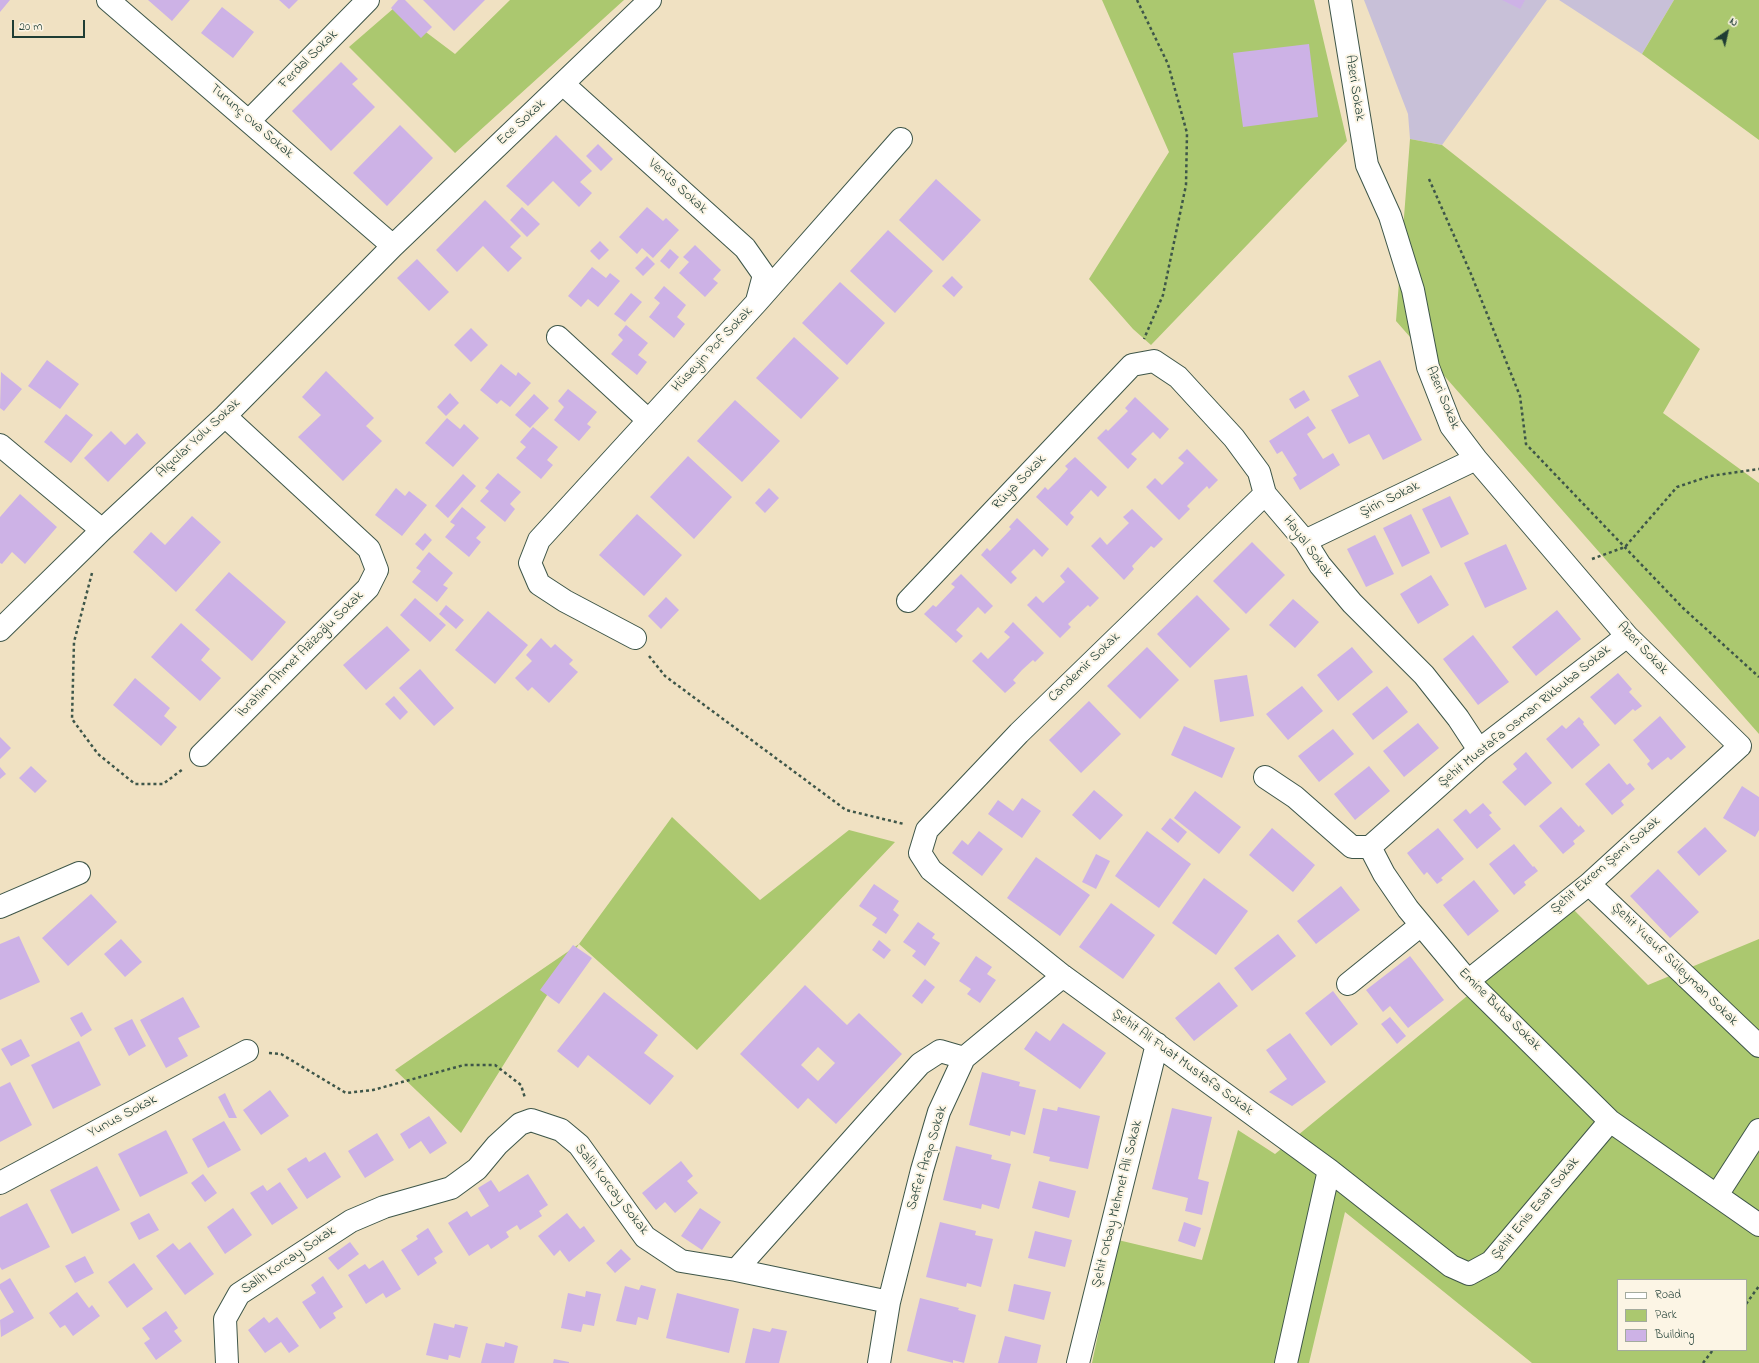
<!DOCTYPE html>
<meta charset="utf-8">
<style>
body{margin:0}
#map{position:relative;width:1759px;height:1363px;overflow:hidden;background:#f0e1c2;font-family:"Indie Flower",sans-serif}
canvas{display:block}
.legend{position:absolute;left:1617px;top:1279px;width:130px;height:72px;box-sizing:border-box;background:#fcf5e5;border:1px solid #a4ab9e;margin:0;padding:5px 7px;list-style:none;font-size:12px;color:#1f3d34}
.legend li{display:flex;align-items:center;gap:8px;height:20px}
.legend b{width:20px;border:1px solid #a4ab9e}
.north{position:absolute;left:1707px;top:12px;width:40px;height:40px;-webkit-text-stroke:3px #fcf5e5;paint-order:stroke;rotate:34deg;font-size:11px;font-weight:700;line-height:16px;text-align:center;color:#1f3d34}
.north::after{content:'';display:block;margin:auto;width:14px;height:18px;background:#1f3d34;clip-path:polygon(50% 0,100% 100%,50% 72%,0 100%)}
.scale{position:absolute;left:12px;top:20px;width:73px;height:18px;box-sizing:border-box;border:2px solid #1f3d34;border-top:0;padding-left:5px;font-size:12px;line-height:14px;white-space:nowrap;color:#1f3d34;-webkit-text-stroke:3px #fcf5e5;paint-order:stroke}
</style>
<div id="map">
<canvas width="1759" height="1363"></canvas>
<ul class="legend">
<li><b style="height:5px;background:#fff"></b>Road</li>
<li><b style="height:11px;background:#abc86f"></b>Park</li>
<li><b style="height:11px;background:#cdb2e6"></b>Building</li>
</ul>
<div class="north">N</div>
<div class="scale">20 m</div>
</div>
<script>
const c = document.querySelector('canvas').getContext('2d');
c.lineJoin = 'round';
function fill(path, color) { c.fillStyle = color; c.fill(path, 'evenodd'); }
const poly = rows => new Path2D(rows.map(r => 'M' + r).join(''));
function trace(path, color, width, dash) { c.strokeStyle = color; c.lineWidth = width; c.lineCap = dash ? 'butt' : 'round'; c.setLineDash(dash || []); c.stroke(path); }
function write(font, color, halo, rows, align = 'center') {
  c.font = font + ' "Indie Flower",sans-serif'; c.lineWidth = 4; c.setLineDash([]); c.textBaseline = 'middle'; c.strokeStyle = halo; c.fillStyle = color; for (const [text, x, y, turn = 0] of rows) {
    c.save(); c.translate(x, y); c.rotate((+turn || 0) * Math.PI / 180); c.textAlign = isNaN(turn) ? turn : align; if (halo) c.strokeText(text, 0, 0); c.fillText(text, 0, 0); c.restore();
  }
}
fill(poly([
 [1364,0,1547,0,1442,145,1410,139,1408,114],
 [1559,0,1674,0,1642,54]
]), '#c8c0d8');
fill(poly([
 [510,0,624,0,455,153,349,47,394,8,455,54],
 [1102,0,1314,0,1347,141,1151,345,1133,329,1089,279,1169,152],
 [1674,0,1759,0,1759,140,1642,54],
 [1410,139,1442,145,1700,349,1663,413,1759,483,1759,734,1396,321],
 [672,817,760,900,849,830,895,842,697,1050,579,944,461,1133,395,1070,579,944],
 [1573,909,1648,985,1759,939,1759,1363,1532,1363,1345,1212,1309,1363,1092,1363,1118,1240,1202,1260,1238,1130,1275,1154],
 [1618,1280,1746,1280,1746,1350,1618,1350]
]), '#abc86f');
fill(poly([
 [0,0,10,0,0,12],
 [148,0,190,0,172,21],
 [279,0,298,0,289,9],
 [398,0,405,0,432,27,421,38,391,8],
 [423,0,485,0,454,31],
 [1502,0,1525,0,1520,9],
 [222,7,254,32,233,58,201,33],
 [1309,44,1318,117,1243,127,1233,53],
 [341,62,358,79,352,84,375,107,331,151,292,111],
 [400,125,433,158,387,206,353,173],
 [556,135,592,171,580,182,592,193,579,207,553,181,528,206,506,186],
 [598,144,613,159,601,171,586,156],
 [936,179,981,220,943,261,899,220],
 [485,200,521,236,510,247,522,258,508,272,483,246,457,272,436,250],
 [522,207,540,224,527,237,510,220],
 [647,207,663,221,666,218,679,230,653,258,642,248,637,254,619,237],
 [888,230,933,271,895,313,850,271],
 [600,241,609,250,599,260,590,251],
 [695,245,721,270,713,279,718,283,705,297,679,273,689,262,683,257],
 [670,249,679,257,669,269,660,261],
 [647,256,655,264,643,276,635,268],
 [417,259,449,292,429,311,397,278],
 [592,267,606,278,610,273,620,281,598,307,588,299,581,307,568,296],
 [952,276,963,287,954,297,942,286],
 [840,282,885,323,847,365,802,323],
 [664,286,686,305,677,317,685,324,674,338,649,317,660,303,654,298],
 [631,293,642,302,625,322,614,314],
 [626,325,648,343,638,355,647,362,637,375,611,354,623,340,618,335],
 [471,328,488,345,471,362,454,345],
 [794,337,839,378,801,419,756,378],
 [47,360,79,384,60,409,28,386],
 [1380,360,1422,440,1383,460,1369,434,1349,444,1331,410,1359,396,1348,376],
 [501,364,516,376,518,372,531,383,510,407,501,400,497,404,480,390],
 [326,371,374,418,366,426,382,441,343,481,298,437,321,415,302,397],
 [1,372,22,389,4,411,0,408],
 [568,389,597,412,587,424,591,427,579,441,554,420,564,407,558,401],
 [1304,390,1310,400,1295,409,1289,399],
 [450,393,459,403,446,416,437,407],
 [534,394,549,408,530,428,515,415],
 [1135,397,1169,429,1160,439,1153,432,1131,454,1137,459,1128,469,1097,438,1106,429,1108,431,1128,411,1125,408],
 [735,400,780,441,742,482,697,441],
 [66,414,93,435,71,463,44,442],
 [1308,416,1316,428,1307,434,1316,448,1323,459,1333,453,1340,465,1300,490,1293,478,1297,475,1282,451,1277,454,1269,441],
 [447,418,460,429,464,424,479,438,453,467,425,443],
 [533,427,558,447,547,460,553,465,541,479,516,458,526,447,520,442],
 [111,431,125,445,137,433,146,443,108,482,84,458],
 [1187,449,1218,480,1209,489,1207,486,1187,506,1190,509,1179,520,1146,487,1155,478,1162,485,1184,463,1178,458],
 [688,456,732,497,694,539,650,497],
 [1075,457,1107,487,1098,497,1091,490,1070,513,1074,517,1067,526,1036,497,1045,487,1048,490,1060,478,1068,469,1065,466],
 [498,473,521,492,510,504,515,509,505,522,480,501,489,491,485,488],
 [463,474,476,486,448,518,435,506],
 [396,488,405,496,409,491,427,505,402,536,375,515],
 [769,488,779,498,765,513,755,503],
 [20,494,57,527,25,564,12,552,2,564,0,563,0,517],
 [1450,496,1469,534,1441,548,1422,509],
 [462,507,486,527,476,538,481,542,469,557,445,537,455,525,450,522],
 [1132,509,1163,539,1154,548,1151,546,1132,566,1134,569,1124,580,1091,546,1100,537,1107,545,1129,523,1123,517],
 [637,514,682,555,644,596,599,555],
 [1411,514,1430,553,1402,567,1383,528],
 [192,516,221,542,176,592,133,552,151,532,165,545],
 [1017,518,1049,549,1042,557,1034,549,1011,572,1017,578,1011,584,981,555,987,548,990,551,1011,529,1009,527],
 [425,533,432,540,423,551,415,544],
 [1375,535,1394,574,1366,587,1347,549],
 [1252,542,1285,575,1246,614,1213,581],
 [1506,544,1527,589,1485,608,1464,563],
 [429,552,453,573,443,585,448,588,437,602,412,582,421,571,416,568],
 [1068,567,1099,598,1090,607,1088,605,1068,624,1071,627,1060,638,1027,605,1036,596,1043,603,1065,582,1060,576],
 [229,572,286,622,252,661,195,610],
 [961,574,993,606,985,614,978,607,956,630,963,636,956,643,924,614,933,605,936,607,955,587,951,584],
 [1431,575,1449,605,1418,624,1400,594],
 [1197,595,1230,629,1190,668,1157,634],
 [666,597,679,610,661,629,648,616],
 [415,598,446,625,430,642,400,615],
 [1293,599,1319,622,1295,648,1269,625],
 [446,605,464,620,456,629,439,614],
 [1557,610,1581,639,1536,676,1512,647],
 [488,611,528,645,495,684,455,650],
 [1013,622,1044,653,1035,662,1033,660,1022,670,1013,680,1016,683,1005,693,972,661,981,652,988,659,1010,637,1004,632],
 [181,623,210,649,201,660,221,678,200,701,151,657],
 [387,626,410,650,366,690,343,665],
 [1473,635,1509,682,1478,705,1443,659],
 [541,638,551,648,555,644,573,660,569,664,578,672,549,703,532,687,528,691,515,678,532,661,526,655],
 [1147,647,1179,680,1140,719,1107,686],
 [1352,647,1373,672,1338,701,1317,675],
 [420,669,454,708,434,726,399,688],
 [1618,673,1632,689,1629,692,1642,706,1635,711,1633,709,1615,725,1590,697],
 [1247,675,1254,716,1220,722,1214,680],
 [135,678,170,708,164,716,177,727,161,746,113,705],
 [1302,686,1323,711,1288,740,1266,714],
 [1387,686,1408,712,1373,740,1352,714],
 [394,696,408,712,400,720,385,704],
 [1089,701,1121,734,1081,773,1049,740],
 [1660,716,1686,747,1671,760,1668,757,1652,770,1647,764,1650,761,1633,740],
 [1579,717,1584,722,1583,724,1600,745,1572,769,1546,739,1562,725,1566,729],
 [1418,723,1439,748,1404,777,1383,751],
 [1184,726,1235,748,1222,778,1171,755],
 [1333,729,1354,754,1319,782,1298,756],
 [0,737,11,748,0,759],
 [1526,752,1552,783,1525,806,1502,782,1517,769,1513,764],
 [1609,763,1627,785,1630,783,1635,789,1621,801,1624,805,1612,815,1585,784],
 [31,766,47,781,35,793,19,778],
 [1369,766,1390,791,1355,820,1334,794],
 [0,767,6,774,0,779],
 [1742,786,1759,797,1759,830,1755,837,1723,818],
 [1094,790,1123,815,1100,840,1072,815],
 [1195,791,1241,827,1219,854,1174,818],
 [1022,798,1041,811,1022,838,988,814,998,800,1013,811],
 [1483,803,1492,813,1489,815,1501,829,1477,849,1453,820,1466,809,1470,814],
 [1561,807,1579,827,1580,825,1585,831,1573,841,1575,844,1563,854,1539,826],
 [1170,818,1187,832,1178,843,1161,829],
 [1705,827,1727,851,1699,876,1677,852],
 [1272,828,1315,865,1293,892,1249,855],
 [1438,828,1464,859,1441,878,1443,880,1437,884,1427,872,1424,875,1407,853],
 [979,831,1003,849,982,876,952,853,962,840,968,845],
 [1147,831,1191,864,1159,908,1115,876],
 [1514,844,1533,867,1534,866,1538,871,1524,882,1526,885,1514,895,1489,864],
 [1096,854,1110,861,1096,889,1082,882],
 [1036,857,1090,895,1060,936,1007,898],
 [1658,869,1699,912,1670,938,1630,896],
 [1204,878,1248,911,1216,955,1172,923],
 [1474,880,1499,911,1468,936,1443,905],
 [874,884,899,901,893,910,899,915,886,934,872,925,877,918,859,906],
 [1341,886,1360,910,1316,944,1297,921],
 [91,894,117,922,68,966,42,938],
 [1111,903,1155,935,1123,979,1079,947],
 [918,922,935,934,932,938,940,943,925,966,912,956,916,951,903,942],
 [1278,934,1296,956,1252,991,1234,968],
 [19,936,40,982,0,1000,0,944],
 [121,939,142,962,125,977,104,954],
 [879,940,891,950,884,959,872,950],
 [573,945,592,958,559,1004,540,990],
 [976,956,992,967,987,974,996,980,980,1003,967,994,971,989,959,981],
 [1410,956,1444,1000,1408,1028,1390,1006,1383,1012,1366,990],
 [925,979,935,987,922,1004,912,996],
 [1219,982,1238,1006,1194,1041,1175,1018],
 [805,985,847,1025,859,1013,902,1054,836,1124,808,1098,798,1109,740,1054],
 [818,1047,835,1063,818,1081,801,1065],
 [1333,991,1358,1024,1331,1046,1305,1013],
 [604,992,658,1035,644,1053,674,1076,650,1105,588,1055,578,1068,557,1051],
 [183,997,200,1027,178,1038,188,1056,166,1068,140,1020],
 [82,1012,92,1030,81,1037,70,1018],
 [1390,1017,1406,1036,1397,1044,1381,1024],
 [132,1019,146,1046,129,1056,114,1028],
 [1063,1023,1106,1053,1080,1089,1024,1049,1036,1031,1050,1041],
 [1290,1033,1326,1082,1292,1106,1269,1092,1287,1079,1266,1050],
 [21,1039,30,1056,11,1066,1,1049],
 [79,1041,101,1085,53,1109,31,1065],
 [982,1072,1020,1082,1019,1086,1036,1090,1025,1135,1011,1131,1010,1136,969,1125],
 [10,1082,32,1125,0,1142,0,1087],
 [270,1090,289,1116,261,1135,243,1110],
 [225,1093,237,1118,229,1118,218,1097],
 [1058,1107,1100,1116,1088,1169,1049,1161,1050,1157,1033,1153,1043,1108,1057,1111],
 [1172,1108,1212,1117,1198,1179,1209,1182,1202,1215,1185,1211,1188,1198,1152,1189],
 [429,1116,447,1143,430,1154,421,1141,409,1149,400,1134],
 [224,1121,241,1150,208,1168,192,1139],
 [166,1130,188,1173,140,1197,118,1154],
 [377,1133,394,1160,365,1178,348,1151],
 [956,1146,992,1155,991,1159,1011,1164,999,1209,982,1204,981,1209,943,1200],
 [325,1152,341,1177,307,1199,287,1169,306,1157,309,1162],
 [681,1161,693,1176,687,1181,698,1193,675,1213,665,1202,656,1210,642,1193],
 [97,1166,120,1210,72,1234,50,1190],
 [203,1174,217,1193,205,1202,191,1183],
 [528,1174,548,1205,539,1211,542,1216,520,1230,517,1225,506,1232,509,1237,491,1249,488,1244,469,1256,448,1223,467,1211,471,1217,489,1206,478,1188,491,1180,499,1192],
 [1039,1181,1076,1191,1069,1218,1032,1208],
 [280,1182,298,1208,272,1225,250,1193,263,1185,267,1191],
 [27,1203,50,1247,2,1270,0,1267,0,1217],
 [233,1208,252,1235,225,1254,207,1227],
 [700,1208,721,1222,702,1250,681,1236],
 [149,1213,159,1230,139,1240,130,1223],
 [567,1213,580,1229,584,1226,595,1241,569,1262,560,1250,554,1256,538,1236],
 [940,1222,976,1231,975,1235,993,1239,981,1287,967,1283,966,1287,926,1277],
 [1184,1222,1201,1228,1195,1247,1178,1241],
 [428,1228,443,1252,434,1258,437,1263,418,1276,401,1250,418,1239,416,1236],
 [1035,1231,1072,1240,1065,1267,1028,1258],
 [190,1242,214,1274,185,1295,156,1256,173,1243,179,1250],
 [350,1242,359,1254,338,1270,328,1258],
 [621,1249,631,1259,615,1273,606,1263],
 [85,1256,94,1273,75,1283,65,1266],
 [383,1260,401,1289,386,1298,383,1293,366,1304,348,1275,365,1264,369,1269],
 [134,1263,153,1289,127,1308,108,1282],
 [323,1276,343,1307,333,1313,336,1318,320,1329,302,1302,316,1293,311,1285],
 [10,1278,34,1318,1,1337,0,1320,14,1312,0,1289,0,1284],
 [1014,1284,1051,1292,1044,1320,1008,1311],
 [641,1285,656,1289,648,1320,638,1317,636,1325,616,1321,625,1286,639,1290],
 [586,1291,601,1294,594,1326,583,1324,581,1332,561,1328,568,1293,585,1297],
 [77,1292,89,1308,92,1305,100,1316,73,1336,65,1325,60,1328,49,1313],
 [677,1293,739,1309,729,1353,666,1338],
 [920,1298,959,1308,958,1310,976,1315,964,1363,953,1360,953,1363,907,1351],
 [166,1311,178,1328,174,1331,182,1341,156,1360,144,1343,150,1339,142,1328],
 [264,1317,269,1323,277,1317,299,1346,289,1353,281,1342,265,1353,248,1330],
 [434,1323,454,1328,455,1324,468,1327,460,1358,449,1355,448,1360,426,1355],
 [753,1328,770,1332,772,1328,787,1331,779,1363,745,1363],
 [1005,1336,1041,1345,1037,1363,998,1363],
 [505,1342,518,1346,514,1363,481,1363,486,1343,504,1347],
 [554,1359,569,1362,569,1363,553,1363]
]), '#cdb2e6');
const minor = poly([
 [108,0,393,246],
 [1340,0,1367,165,1390,216,1413,290,1428,367,1451,426,1476,459,1627,636,1740,746,1589,884,1468,981],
 [563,84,745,248,764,275,757,301],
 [249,121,368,0],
 [558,337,648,420],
 [0,445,102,530],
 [1265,494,1019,733,927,830,920,853,931,870,1063,976,1329,1170,1451,1266,1469,1274,1491,1262,1610,1121],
 [1305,541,1476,459],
 [908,601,1132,365,1154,361,1178,377,1234,438,1259,472,1265,494,1305,541,1320,565,1352,603,1424,675,1458,718,1479,750],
 [0,630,102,530,225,416,393,246,650,0],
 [635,638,565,601,539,584,530,563,539,540,757,302,901,139],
 [201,755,368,588,377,570,369,549,225,416],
 [1265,777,1295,797,1352,847,1370,847],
 [1370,847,1384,874,1408,909,1468,981,1610,1121,1759,1225],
 [1370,847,1479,750,1627,636],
 [1589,884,1759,1046],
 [0,907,79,873],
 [1348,984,1421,925],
 [0,1183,247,1051],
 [1717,1195,1759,1130],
 [736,1270,920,1064,940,1051,964,1058],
 [227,1363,225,1319,239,1294,351,1221,384,1207,451,1188,477,1169,497,1145,520,1124,531,1120,561,1130,579,1145,645,1237,681,1261,736,1270,889,1302],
 [879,1363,889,1302,922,1170,939,1112,964,1058,1063,976],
 [1078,1363,1157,1044],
 [1286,1363,1329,1170]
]);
trace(minor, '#3e5649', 24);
trace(poly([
 [1137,0,1168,64,1187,133,1186,185,1163,295,1144,339],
 [1429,179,1471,274,1520,396,1526,444,1683,608,1759,677],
 [1592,559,1625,547,1677,487,1710,476,1759,469],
 [92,573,74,642,72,719,98,754,135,784,163,784,183,769],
 [649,656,665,676,846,810,904,824],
 [269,1053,281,1054,346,1093,373,1090,464,1065,495,1065,521,1085,525,1098],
 [1746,1304,1759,1286],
 [1703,1363,1713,1350]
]), '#3e5649', 2.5, [3, 3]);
trace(minor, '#fff', 22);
write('14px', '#1f3d34', '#fcf5e5', [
 ["Ferdal Sokak",309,60,-45],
 ["Azeri Sokak",1354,88,81],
 ["Turunç Ova Sokak",251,122,41],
 ["Ece Sokak",522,123,-43],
 ["Venüs Sokak",677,187,42],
 ["Hüseyin Pof Sokak",713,350,-47],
 ["Azeri Sokak",1442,398,67],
 ["Alçıcılar Yolu Sokak",199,439,-43],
 ["Rüya Sokak",1020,483,-46],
 ["Şirin Sokak",1390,500,-26],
 ["Hayal Sokak",1307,547,53],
 ["Azeri Sokak",1642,649,46],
 ["İbrahim Ahmet Azizoğlu Sokak",301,655,-45],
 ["Candemir Sokak",1085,668,-44],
 ["Şehit Mustafa Osman Rikbuba Sokak",1525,717,-39],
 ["Şehit Ekrem Şemi Sokak",1606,866,-41],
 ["Şehit Yusuf Süleyman Sokak",1674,965,44],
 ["Emine Buba Sokak",1499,1010,45],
 ["Şehit Ali Fuat Mustafa Sokak",1182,1063,36],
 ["Yunus Sokak",123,1117,-28],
 ["Saffet Arap Sokak",928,1158,-73],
 ["Salih Korcay Sokak",611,1190,52],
 ["Şehit Orbay Mehmet Ali Sokak",1118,1204,-76],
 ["Şehit Enis Esat Sokak",1536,1209,-50],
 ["Salih Korcay Sokak",289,1261,-34]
]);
</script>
